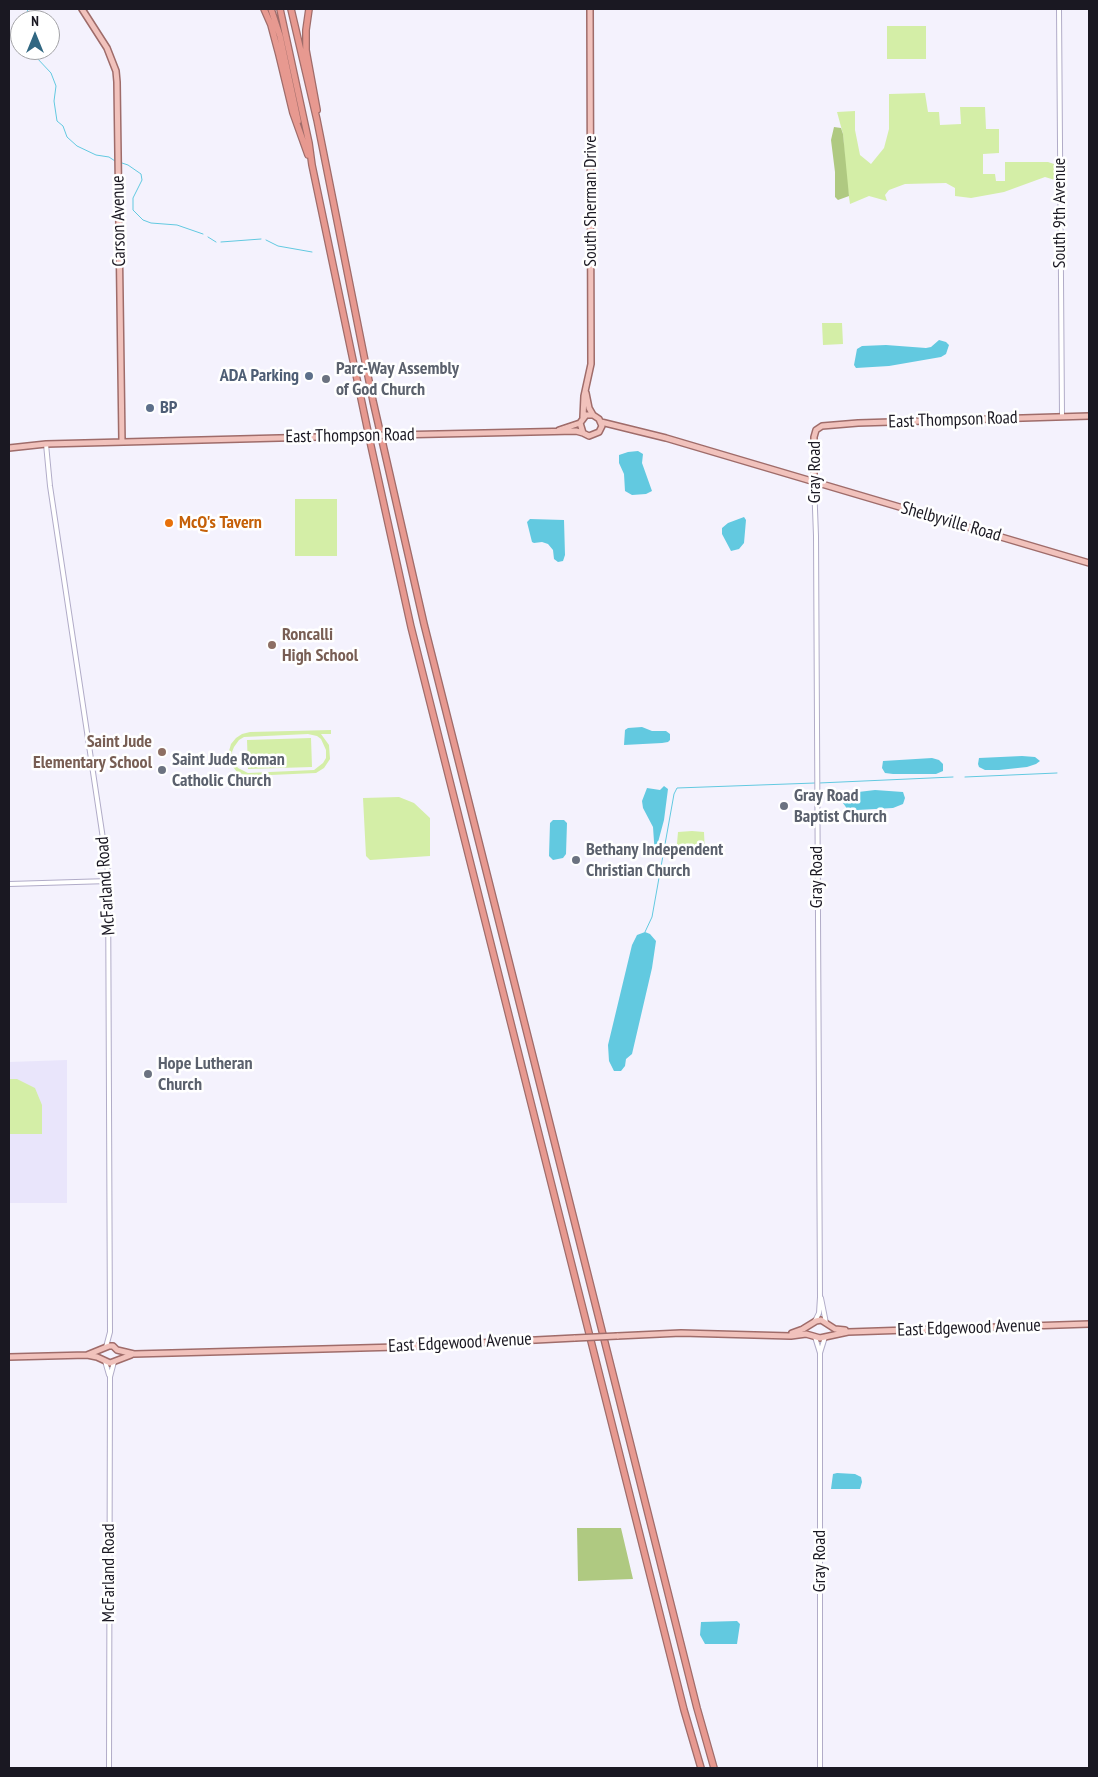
<!DOCTYPE html>
<style>
body{margin:0}
#map{position:relative;width:1098px;height:1777px;overflow:hidden;background:#f4f2fd;font-family:"PT Sans Narrow",sans-serif}
canvas{display:block}
.frame{position:absolute;inset:0;border:10px solid #1a1822;pointer-events:none}
.north{position:absolute;left:10px;top:10px;width:50px;height:50px;box-sizing:border-box;background:#fff;border:1px solid #a3a3a7;border-radius:50%;rotate:0deg;font-size:14px;font-weight:700;line-height:20px;text-align:center;color:#1a1822}
.north::after{content:'';display:block;margin:auto;width:18px;height:22px;background:#316782;clip-path:polygon(50% 0,100% 100%,50% 72%,0 100%)}
</style>
<div id="map">
<canvas width="1098" height="1777"></canvas>
<div class="frame"></div>
<div class="north">N</div>
</div>
<script>
const c = document.querySelector('canvas').getContext('2d');
c.lineJoin = 'round';
function fill(path, color) { c.fillStyle = color; c.fill(path, 'evenodd'); }
const poly = rows => new Path2D(rows.map(r => 'M' + r).join(''));
function trace(path, color, width, dash) { c.strokeStyle = color; c.lineWidth = width; c.lineCap = dash ? 'butt' : 'round'; c.setLineDash(dash || []); c.stroke(path); }
function write(font, color, halo, rows, align = 'center') {
  c.font = font + ' "PT Sans Narrow",sans-serif'; c.lineWidth = 5; c.setLineDash([]); c.textBaseline = 'middle'; c.strokeStyle = halo; c.fillStyle = color; for (const [text, x, y, turn = 0] of rows) {
    c.save(); c.translate(x, y); c.rotate((+turn || 0) * Math.PI / 180); c.textAlign = isNaN(turn) ? turn : align; if (halo) c.strokeText(text, 0, 0); c.fillText(text, 0, 0); c.restore();
  }
}
fill(poly([
 [67,1060,67,1203,9,1203,9,1062]
]), '#e9e5fb');
fill(poly([
 [887,26,926,26,926,59,887,59],
 [925,93,928,112,939,112,940,125,961,124,960,107,985,107,986,129,999,129,999,153,983,154,983,174,995,174,996,181,1005,181,1005,162,1048,162,1054,164,1055,180,1045,177,1004,192,971,198,955,196,955,188,946,183,905,184,889,190,885,195,887,201,869,196,850,204,846,177,843,134,837,112,855,111,855,130,860,155,871,164,884,148,889,129,889,94],
 [822,323,842,323,843,344,823,345],
 [295,499,337,499,337,556,295,556],
 [331,730,331,734,321,734,329,745,330,759,324,768,316,773,248,776,237,772,230,763,229,751,231,744,236,738,242,734,250,732],
 [308,734,317,736,321,739,326,750,326,758,323,763,314,770,248,773,238,768,233,761,232,752,234,747,239,740,244,737],
 [311,738,312,767,248,769,247,740],
 [399,797,414,803,430,818,430,856,370,860,366,856,363,798],
 [692,831,704,832,705,855,676,855,678,832],
 [9,1079,17,1079,35,1088,42,1105,42,1134,9,1134]
]), '#d4eea7');
fill(poly([
 [834,127,841,128,843,134,849,196,838,200,835,197,835,172,831,140],
 [577,1528,621,1528,633,1579,578,1581]
]), '#afc981');
fill(poly([
 [939,340,946,342,949,345,946,354,941,357,889,366,856,368,854,365,857,349,862,346,886,345,926,348,931,347],
 [638,451,643,454,642,463,652,491,646,494,632,495,625,491,624,474,619,463,619,455,628,452],
 [744,517,746,520,744,543,739,549,731,551,722,534,722,528,728,523],
 [530,519,564,520,565,555,563,561,558,562,554,559,553,550,548,544,542,542,534,543,532,542,527,522],
 [642,727,652,731,666,731,670,734,670,740,668,742,662,743,624,745,625,730,628,728],
 [1022,756,1035,757,1040,761,1036,764,1027,767,999,770,985,770,979,767,978,764,979,758],
 [932,758,939,760,943,764,943,771,936,774,893,774,885,773,882,768,883,761],
 [664,786,668,789,664,820,657,846,656,855,655,856,653,827,643,808,642,801,647,788,660,790],
 [875,790,903,792,905,798,903,804,893,808,857,810,848,810,843,803,844,798,850,793],
 [553,820,564,820,567,823,566,854,563,858,553,860,549,856,550,823],
 [645,932,650,934,656,941,652,968,632,1054,626,1059,625,1066,621,1071,614,1071,609,1061,608,1045,632,945,637,935],
 [837,1473,855,1474,861,1477,862,1482,860,1489,831,1489,833,1474],
 [737,1621,740,1624,737,1644,705,1644,700,1635,701,1622]
]), '#62c9e0');
trace(poly([
 [25,20,28,9],
 [32,50,36,57,51,73,56,86,54,101,57,121,63,126,67,137,77,146,96,155,109,157,115,161],
 [122,163,128,165,141,174,142,180,133,198,133,210,143,220,151,223,177,225,203,234],
 [208,237,216,242],
 [266,240,278,246,312,252],
 [221,242,261,239],
 [965,777,1057,773],
 [819,783,953,777],
 [645,932,652,917,674,794,677,788,815,783]
]), '#62c9e0', 1);
const minor = poly([
 [1059,9,1062,416],
 [46,444,50,486,108,872,110,1332,106,1347],
 [814,482,816,536,820,1297,819,1313,815,1321],
 [9,884,109,881],
 [821,1298,826,1323],
 [815,1337,820,1353],
 [105,1361,109,1375],
 [109,1768,110,1377,114,1362],
 [820,1768,820,1353,825,1337]
]);
const major = poly([
 [82,9,107,48,116,71,117,82,122,442],
 [586,393,589,408,593,415,599,419,602,426,599,432,589,436,583,433,580,423,586,415,593,415],
 [583,417,584,396,591,364,590,9],
 [601,422,666,438,1089,563],
 [559,430,580,423],
 [393,435,576,431,583,433],
 [9,448,46,444,357,436],
 [814,482,814,437,816,430,822,426,858,423,1089,416],
 [792,1333,803,1329,816,1321,821,1320,835,1329,845,1330],
 [617,1336,681,1333,791,1336,806,1334,820,1338,848,1332,1089,1324],
 [87,1355,109,1346,113,1346,117,1350,134,1354,398,1347,575,1338],
 [9,1357,87,1355,97,1357,110,1363,131,1355]
]);
const highway = poly([
 [264,9,271,25,279,55,293,113,308,155],
 [271,9,280,36,298,121],
 [280,9,309,143,312,165,371,446,411,627,684,1710,701,1768],
 [291,9,317,120,373,401,424,624,697,1708,714,1768],
 [309,9,306,30,306,50,317,110]
]);
trace(minor, '#b1acc8', 6);
trace(major, '#9f6c6a', 8);
trace(highway, '#9f6c6a', 8);
trace(minor, '#fff', 4);
trace(major, '#f1c2bc', 5);
trace(highway, '#e79990', 5.5);
const majorBridge = poly([
 [357,436,393,435],
 [575,1338,617,1336]
]);
trace(majorBridge, '#9f6c6a', 8, []);
trace(majorBridge, '#f1c2bc', 5);
for (const [x, y, r, color] of [
 [309,376,5,"#5c6f8a"],
 [326,379,5,"#6b7280"],
 [150,408,5,"#5c6f8a"],
 [169,523,5,"#e8710a"],
 [272,645,5,"#8d6e63"],
 [162,752,5,"#8d6e63"],
 [162,770,5,"#6b7280"],
 [784,806,5,"#6b7280"],
 [576,860,5,"#6b7280"],
 [148,1074,5,"#6b7280"]
]) { const dot = new Path2D(); dot.arc(x, y, r, 0, 2 * Math.PI); c.fillStyle = color; c.fill(dot); trace(dot, '#fff', 2); }
write('18px', '#1a1822', '#fff', [
 ["South Sherman Drive",591,201,-90],
 ["South 9th Avenue",1060,213,-90],
 ["Carson Avenue",119,221,-91],
 ["East Thompson Road",953,420,-2],
 ["East Thompson Road",350,436,-1],
 ["Gray Road",815,472,-90],
 ["Shelbyville Road",951,522,16],
 ["Gray Road",817,877,-90],
 ["McFarland Road",106,886,-94],
 ["East Edgewood Avenue",969,1328,-2],
 ["East Edgewood Avenue",460,1343,-3],
 ["Gray Road",820,1561,-90],
 ["McFarland Road",109,1573,-90]
]);
write('bold 18px', '#5b616d', '#fff', [
 ["Parc-Way Assembly",336,369],
 ["of God Church",336,390],
 ["Saint Jude Roman",172,760],
 ["Catholic Church",172,781],
 ["Gray Road",794,796],
 ["Baptist Church",794,817],
 ["Bethany Independent",586,850],
 ["Christian Church",586,871],
 ["Hope Lutheran",158,1064],
 ["Church",158,1085]
], 'left');
write('bold 18px', '#4e5e75', '#fff', [
 ["ADA Parking",299,376],
 ["BP",160,408,"left"]
], 'right');
write('bold 18px', '#c56008', '#fff', [
 ["McQ's Tavern",179,523]
], 'left');
write('bold 18px', '#785e54', '#fff', [
 ["Roncalli",282,635],
 ["High School",282,656],
 ["Saint Jude",152,742,"right"],
 ["Elementary School",152,763,"right"]
], 'left');
</script>
